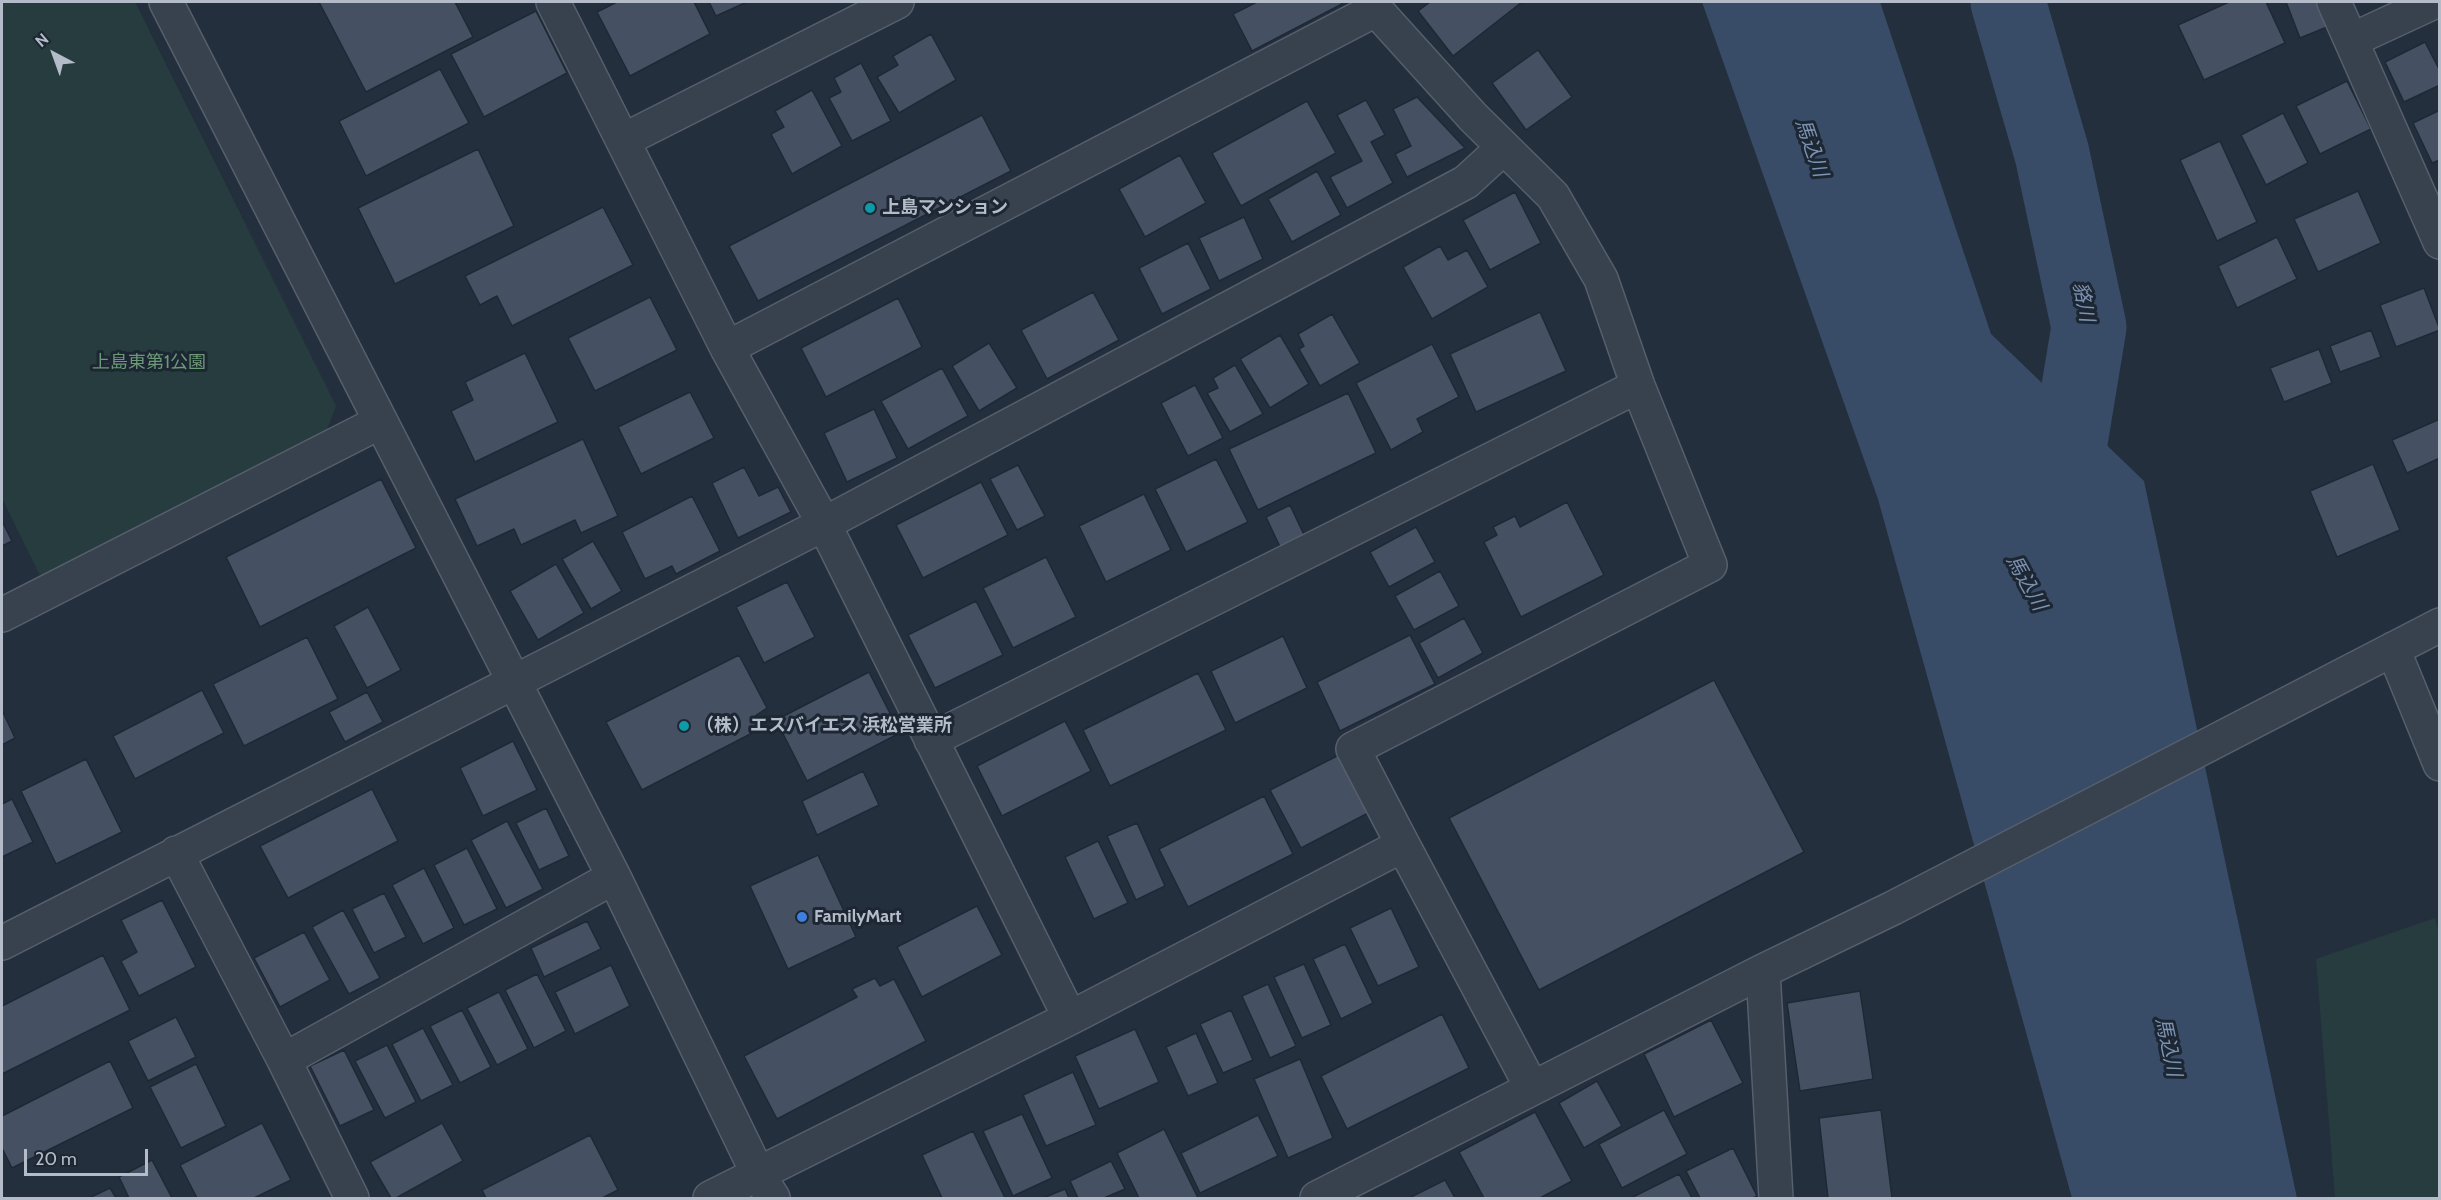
<!DOCTYPE html>
<meta charset="utf-8">
<style>
body{margin:0}
#map{position:relative;width:2441px;height:1200px;overflow:hidden;background:#242f3e;font-family:Cabin,sans-serif}
canvas{display:block}
.frame{position:absolute;inset:0;border:3px solid #b4bcc9;pointer-events:none}
.north{position:absolute;left:24px;top:24px;width:60px;height:60px;-webkit-text-stroke:4px #1d2633;paint-order:stroke;rotate:319deg;font-size:16px;font-weight:700;line-height:24px;text-align:center;color:#b4bcc9}
.north::after{content:'';display:block;margin:auto;width:21px;height:27px;background:#b4bcc9;clip-path:polygon(50% 0,100% 100%,50% 72%,0 100%)}
.scale{position:absolute;left:24px;top:1149px;width:124px;height:27px;box-sizing:border-box;border:3px solid #b4bcc9;border-top:0;padding-left:8px;font-size:18px;line-height:21px;white-space:nowrap;color:#b4bcc9;-webkit-text-stroke:4px #1d2633;paint-order:stroke}
</style>
<div id="map">
<canvas width="2441" height="1200"></canvas>
<div class="frame"></div>
<div class="north">N</div>
<div class="scale">20 m</div>
</div>
<script>
const c = document.querySelector('canvas').getContext('2d');
c.lineJoin = 'round';
function fill(path, color) { c.fillStyle = color; c.fill(path, 'evenodd'); }
const poly = rows => new Path2D(rows.map(r => 'M' + r).join(''));
function trace(path, color, width, dash) { c.strokeStyle = color; c.lineWidth = width; c.lineCap = dash ? 'butt' : 'round'; c.setLineDash(dash || []); c.stroke(path); }
function write(font, color, halo, rows, align = 'center') {
  c.font = font + ' Cabin,"Noto Sans JP",sans-serif'; c.lineWidth = 6; c.setLineDash([]); c.textBaseline = 'middle'; c.strokeStyle = halo; c.fillStyle = color; for (const [text, x, y, turn = 0] of rows) {
    c.save(); c.translate(x, y); c.rotate((+turn || 0) * Math.PI / 180); c.textAlign = isNaN(turn) ? turn : align; if (halo) c.strokeText(text, 0, 0); c.fillText(text, 0, 0); c.restore();
  }
}
fill(poly([
 [2,2,135,2,336,406,322,443,43,582,2,498],
 [2435,918,2440,938,2439,1198,2335,1198,2316,959]
]), '#263c3f');
fill(poly([
 [1702,2,1880,2,1991,334,2144,481,2297,1198,2072,1198,1878,499]
]), '#394c67');
trace(poly([
 [2008,2,2052,154,2089,327,2058,515]
]), '#394c67', 75);
const building = poly([
 [319,2,455,2,473,37,366,92,319,2],
 [617,2,694,2,710,34,630,76,597,12,617,2],
 [709,2,747,2,716,16,709,2],
 [1257,2,1341,2,1342,4,1252,51,1233,14,1257,2],
 [1430,2,1522,2,1453,56,1418,11,1430,2],
 [2229,2,2266,2,2285,43,2204,80,2178,25,2229,2],
 [2286,2,2322,2,2332,25,2300,38,2286,2],
 [536,11,567,73,484,117,451,54,536,11],
 [931,34,956,80,899,113,877,77,898,65,893,56,931,34],
 [2425,42,2440,71,2440,85,2404,102,2385,62,2425,42],
 [1538,50,1572,97,1526,130,1492,83,1538,50],
 [861,63,891,121,852,141,829,98,841,92,834,78,861,63],
 [440,69,469,123,366,176,339,121,440,69],
 [2347,81,2371,129,2320,154,2296,106,2347,81],
 [812,90,842,146,792,174,771,134,784,127,775,111,812,90],
 [1417,97,1465,148,1407,177,1395,154,1411,146,1393,109,1417,97],
 [1366,100,1385,135,1371,142,1393,183,1347,208,1330,177,1362,161,1337,115,1366,100],
 [1307,101,1336,153,1241,206,1212,153,1307,101],
 [2440,110,2440,160,2432,163,2413,123,2440,110],
 [2283,113,2308,163,2266,185,2241,135,2283,113],
 [982,115,1011,171,758,301,729,246,982,115],
 [2220,141,2257,222,2217,241,2180,160,2220,141],
 [478,149,514,226,395,284,358,208,478,149],
 [1180,155,1206,203,1145,237,1119,189,1180,155],
 [1317,171,1341,215,1292,242,1268,199,1317,171],
 [2358,191,2381,243,2318,272,2294,219,2358,191],
 [1515,192,1541,243,1490,270,1463,220,1515,192],
 [603,207,633,265,512,326,497,296,480,305,465,276,603,207],
 [1244,217,1263,259,1219,281,1199,238,1244,217],
 [2277,237,2297,279,2237,308,2218,266,2277,237],
 [1188,243,1211,289,1162,314,1139,268,1188,243],
 [1440,246,1448,260,1467,250,1488,287,1432,319,1403,267,1440,246],
 [2424,288,2440,330,2396,347,2380,305,2424,288],
 [1093,292,1119,340,1047,379,1021,330,1093,292],
 [650,297,677,350,595,391,568,338,650,297],
 [898,298,922,347,826,397,801,348,898,298],
 [1540,312,1566,371,1476,412,1450,354,1540,312],
 [1332,314,1360,363,1320,386,1299,349,1304,346,1298,334,1332,314],
 [2371,330,2381,357,2340,372,2330,346,2371,330],
 [1280,335,1309,384,1270,408,1240,359,1280,335],
 [989,343,1017,388,979,411,952,366,989,343],
 [1432,344,1459,397,1417,419,1423,432,1391,450,1356,383,1432,344],
 [2319,349,2332,383,2284,402,2270,368,2319,349],
 [525,353,558,422,475,462,451,411,473,400,465,382,525,353],
 [1235,365,1263,414,1230,432,1207,393,1218,388,1213,378,1235,365],
 [942,368,968,416,908,449,881,401,942,368],
 [1195,385,1223,438,1188,456,1161,403,1195,385],
 [690,392,714,438,641,474,618,427,690,392],
 [1348,393,1376,453,1258,510,1229,449,1348,393],
 [874,409,897,458,847,482,824,433,874,409],
 [2440,419,2440,458,2407,473,2392,440,2440,419],
 [583,439,618,516,581,533,575,520,521,545,514,529,477,546,455,499,583,439],
 [1216,459,1248,522,1186,552,1155,489,1216,459],
 [2373,464,2400,530,2337,557,2310,491,2373,464],
 [1018,465,1045,516,1017,530,990,479,1018,465],
 [744,467,759,496,778,487,791,512,738,538,712,483,744,467],
 [381,479,416,548,260,627,226,557,381,479],
 [981,482,1008,535,923,578,896,525,981,482],
 [1144,494,1171,550,1106,582,1079,526,1144,494],
 [692,496,720,551,676,574,672,566,645,579,622,532,692,496],
 [1567,502,1604,575,1521,617,1484,542,1497,535,1493,527,1515,516,1520,527,1567,502],
 [1290,505,1305,537,1281,549,1266,517,1290,505],
 [2,521,12,541,2,546,2,521],
 [1416,527,1435,562,1389,587,1370,552,1416,527],
 [593,541,622,591,591,609,562,559,593,541],
 [1046,557,1076,617,1013,648,983,588,1046,557],
 [556,564,584,613,538,640,510,591,556,564],
 [1440,571,1459,606,1414,630,1395,596,1440,571],
 [787,582,815,637,764,663,736,607,787,582],
 [976,601,1003,655,935,688,908,635,976,601],
 [368,607,401,670,367,688,334,626,368,607],
 [1464,618,1483,653,1438,678,1419,643,1464,618],
 [1410,635,1435,684,1340,731,1317,682,1410,635],
 [1283,636,1307,688,1235,723,1211,671,1283,636],
 [307,637,338,699,244,746,213,684,307,637],
 [739,655,767,708,755,716,760,729,642,790,606,722,739,655],
 [869,672,900,733,807,781,776,720,869,672],
 [1198,673,1226,730,1110,786,1083,730,1198,673],
 [1714,680,1804,852,1539,990,1449,818,1714,680],
 [202,690,224,733,135,779,113,736,202,690],
 [367,692,383,722,345,742,329,712,367,692],
 [2,710,15,738,2,745,2,710],
 [1065,721,1091,771,1002,816,977,766,1065,721],
 [513,741,537,790,483,816,460,768,513,741],
 [1341,754,1370,812,1301,848,1270,790,1341,754],
 [86,759,122,832,56,864,21,791,86,759],
 [863,771,879,805,817,835,802,801,863,771],
 [372,789,398,841,288,898,260,846,372,789],
 [1264,796,1293,854,1188,907,1159,849,1264,796],
 [12,799,33,842,2,857,2,804,12,799],
 [546,808,569,856,539,870,516,823,546,808],
 [507,821,543,889,506,908,471,840,507,821],
 [1137,823,1165,886,1136,900,1107,836,1137,823],
 [1098,841,1128,903,1094,919,1065,857,1098,841],
 [467,848,497,909,464,925,434,865,467,848],
 [818,855,856,937,788,969,750,886,818,855],
 [424,868,454,928,423,944,392,885,424,868],
 [384,893,406,937,374,953,352,909,384,893],
 [162,900,196,967,139,996,121,961,137,952,121,920,162,900],
 [977,906,1002,955,922,997,897,947,977,906],
 [1391,908,1419,967,1378,986,1350,928,1391,908],
 [343,910,380,978,349,994,312,927,343,910],
 [587,921,601,949,544,977,531,948,587,921],
 [304,932,330,980,280,1007,254,958,304,932],
 [1345,944,1373,1003,1341,1019,1313,959,1345,944],
 [103,955,130,1010,2,1074,2,1006,103,955],
 [1304,964,1331,1025,1302,1038,1274,977,1304,964],
 [611,965,630,1006,575,1034,555,992,611,965],
 [537,974,566,1031,534,1048,505,990,537,974],
 [875,978,880,986,894,979,926,1041,777,1119,744,1056,857,997,852,989,875,978],
 [1268,984,1296,1046,1270,1058,1242,996,1268,984],
 [1860,991,1873,1079,1800,1091,1787,1003,1860,991],
 [499,992,528,1049,497,1065,467,1008,499,992],
 [462,1010,491,1067,460,1083,430,1026,462,1010],
 [1231,1010,1253,1060,1223,1073,1200,1024,1231,1010],
 [1442,1014,1469,1068,1347,1129,1321,1076,1442,1014],
 [176,1017,196,1057,148,1081,128,1041,176,1017],
 [1711,1020,1743,1083,1674,1117,1644,1054,1711,1020],
 [423,1028,453,1085,421,1101,392,1044,423,1028],
 [1135,1029,1159,1082,1099,1109,1075,1056,1135,1029],
 [1196,1033,1218,1083,1188,1096,1166,1047,1196,1033],
 [387,1045,416,1102,385,1118,355,1061,387,1045],
 [344,1050,374,1110,340,1126,310,1066,344,1050],
 [1300,1059,1333,1138,1288,1158,1254,1079,1300,1059],
 [110,1061,133,1108,12,1168,2,1148,2,1116,110,1061],
 [196,1064,226,1126,181,1148,150,1087,196,1064],
 [1073,1072,1096,1125,1046,1146,1023,1095,1073,1072],
 [1597,1081,1622,1126,1584,1148,1559,1103,1597,1081],
 [1664,1110,1687,1154,1622,1188,1599,1144,1664,1110],
 [1881,1110,1892,1198,1828,1198,1819,1118,1881,1110],
 [1535,1112,1572,1181,1540,1198,1484,1198,1459,1152,1535,1112],
 [1022,1114,1052,1178,1013,1196,983,1131,1022,1114],
 [1258,1115,1278,1156,1200,1193,1181,1153,1258,1115],
 [262,1123,291,1180,254,1198,197,1198,180,1165,262,1123],
 [442,1123,463,1161,396,1198,391,1198,370,1162,442,1123],
 [1164,1129,1198,1198,1139,1198,1117,1153,1164,1129],
 [973,1131,1005,1198,942,1198,922,1155,973,1131],
 [590,1135,618,1190,602,1198,486,1198,482,1190,590,1135],
 [1733,1148,1757,1196,1753,1198,1700,1198,1686,1171,1733,1148],
 [152,1160,172,1198,129,1198,119,1177,152,1160],
 [1111,1161,1125,1189,1104,1198,1078,1198,1070,1181,1111,1161],
 [1679,1174,1692,1198,1631,1198,1679,1174],
 [1445,1180,1455,1198,1409,1198,1445,1180],
 [110,1188,116,1198,89,1198,110,1188],
 [1065,1189,1069,1198,1043,1198,1065,1189]
]);
fill(building, '#455162');
trace(building, '#1f2835', 1.5);
const minor = poly([
 [166,2,614,877,758,1174,773,1198],
 [553,2,727,348,824,524,1070,1018],
 [1369,2,1473,117,1553,196,1601,279,1638,386,1710,565,1353,749,1403,845],
 [2334,2,2440,242],
 [2352,40,2434,2],
 [624,140,897,2],
 [727,348,1375,10],
 [2,615,380,422],
 [2393,649,2440,764],
 [931,740,1638,386],
 [176,853,284,1060,352,1198],
 [2,943,824,524,1466,182,1503,148],
 [1763,971,1776,1198],
 [284,1060,614,877],
 [710,1198,1070,1018,1403,845,1532,1088],
 [1317,1198,1763,971,1893,908,2440,625]
]);
trace(minor, '#565f6c', 36);
trace(minor, '#38414e', 33);
for (const [x, y, r, color] of [
 [870,208,6,"#0f9aa8"],
 [684,726,6,"#0f9aa8"],
 [802,917,6,"#3f7fe0"]
]) { const dot = new Path2D(); dot.arc(x, y, r, 0, 2 * Math.PI); c.fillStyle = color; c.fill(dot); trace(dot, '#1d2633', 2); }
write('bold 18px', '#b4bcc9', '#1d2633', [
 ["上島マンション",882,208],
 ["（株）エスバイエス 浜松営業所",696,726],
 ["FamilyMart",814,917]
], 'left');
write('18px', '#6b9a76', '#1d2633', [
 ["上島東第1公園",149,363]
]);
write('italic 20px', '#7c92b1', '#1d2633', [
 ["馬込川",1811,148,71],
 ["貉川",2083,302,79],
 ["馬込川",2026,583,61],
 ["馬込川",2168,1047,78]
]);
</script>
